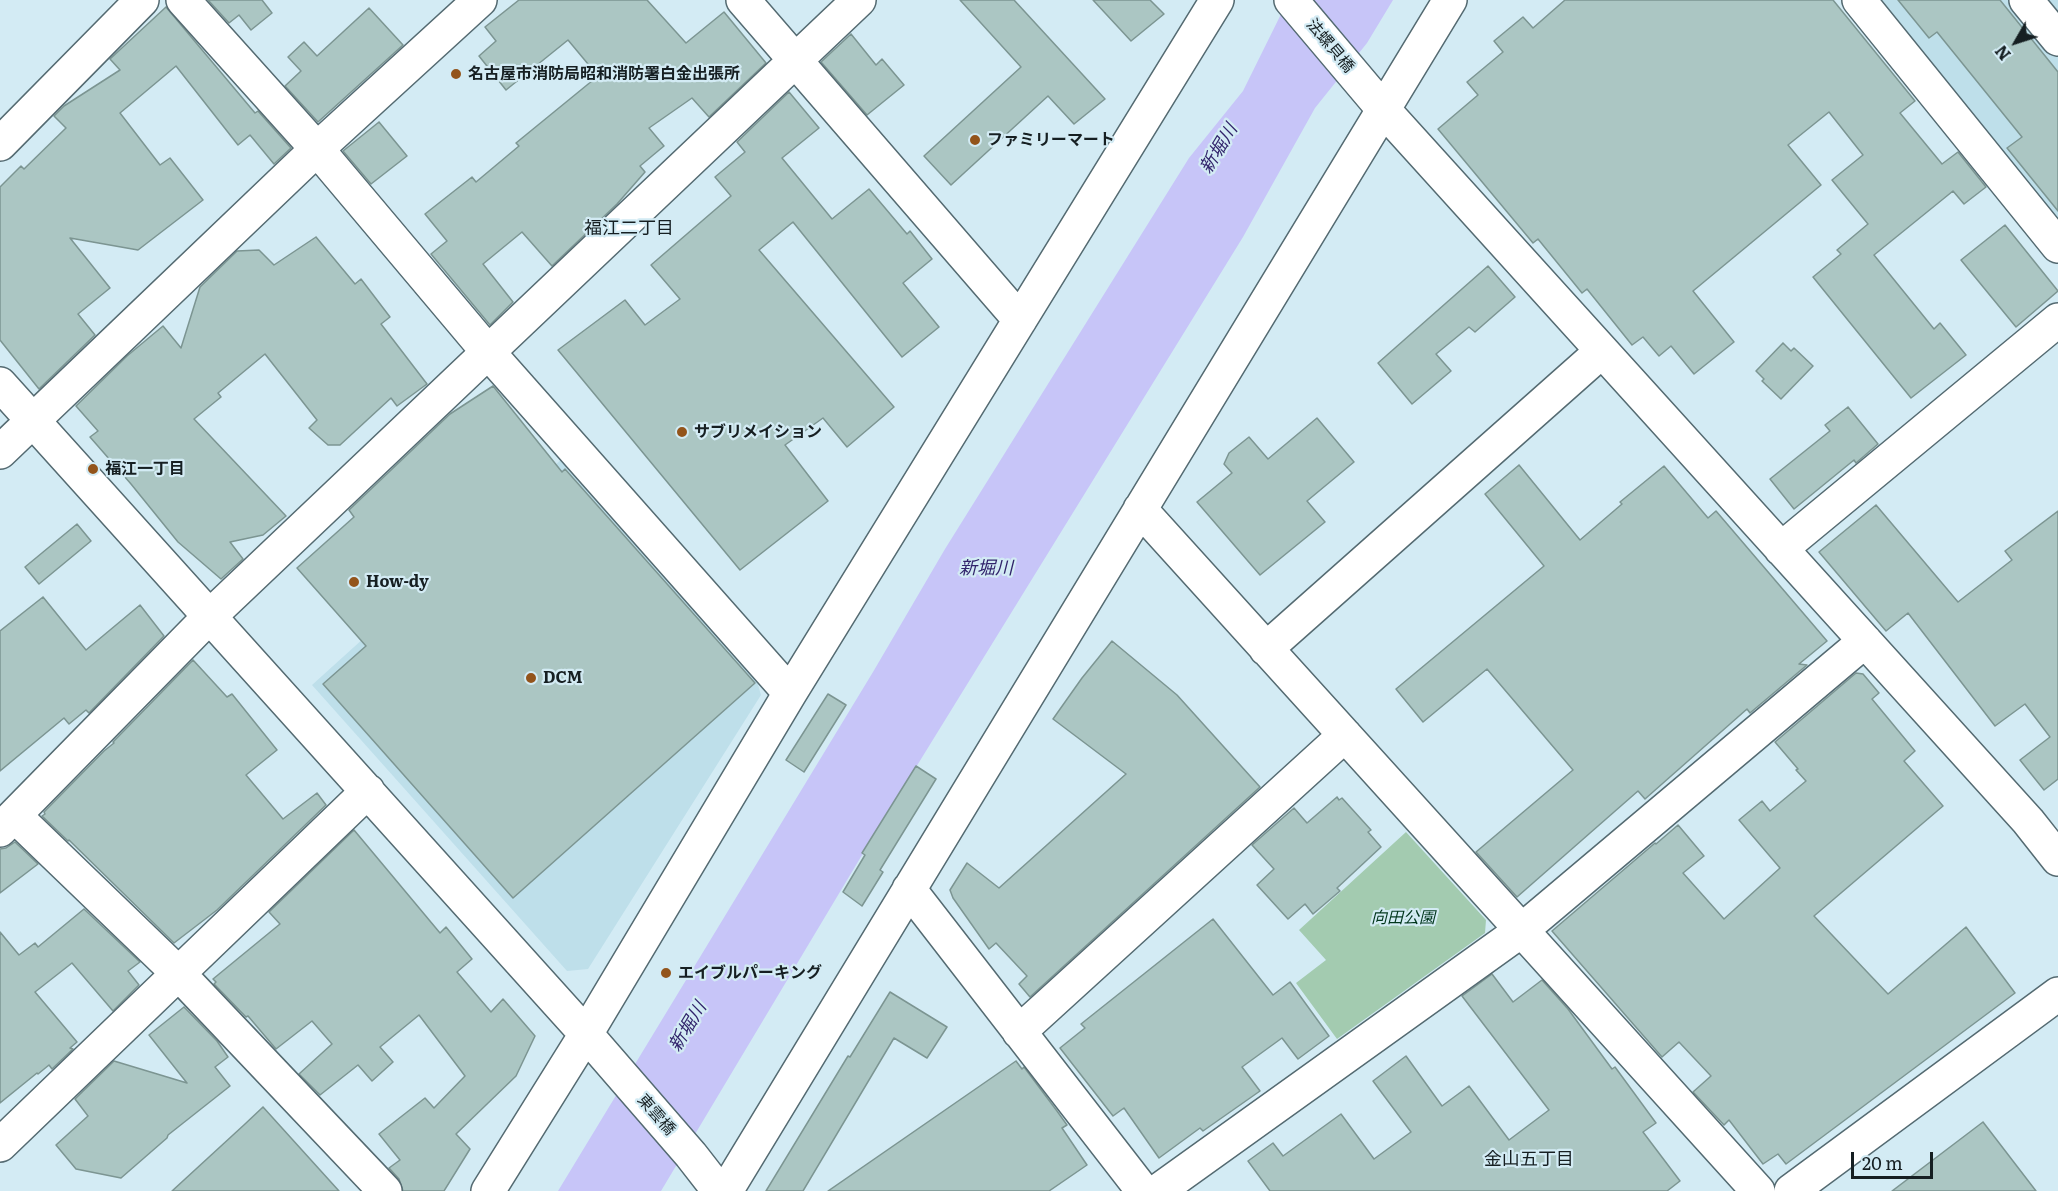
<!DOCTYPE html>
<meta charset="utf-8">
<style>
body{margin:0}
#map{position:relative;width:2058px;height:1191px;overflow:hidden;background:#d3ebf4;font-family:Literata,serif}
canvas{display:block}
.north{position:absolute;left:1986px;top:12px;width:60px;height:60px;-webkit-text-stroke:4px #d3ebf4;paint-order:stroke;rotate:231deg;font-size:16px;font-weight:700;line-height:24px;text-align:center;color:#161f22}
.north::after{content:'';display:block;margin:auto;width:21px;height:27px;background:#161f22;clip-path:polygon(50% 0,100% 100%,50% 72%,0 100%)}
.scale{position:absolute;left:1851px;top:1152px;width:82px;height:27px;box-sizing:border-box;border:3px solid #161f22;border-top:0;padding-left:8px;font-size:18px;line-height:21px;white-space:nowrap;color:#161f22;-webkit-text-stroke:4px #d3ebf4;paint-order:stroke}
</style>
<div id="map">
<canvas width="2058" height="1191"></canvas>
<div class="north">N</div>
<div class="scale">20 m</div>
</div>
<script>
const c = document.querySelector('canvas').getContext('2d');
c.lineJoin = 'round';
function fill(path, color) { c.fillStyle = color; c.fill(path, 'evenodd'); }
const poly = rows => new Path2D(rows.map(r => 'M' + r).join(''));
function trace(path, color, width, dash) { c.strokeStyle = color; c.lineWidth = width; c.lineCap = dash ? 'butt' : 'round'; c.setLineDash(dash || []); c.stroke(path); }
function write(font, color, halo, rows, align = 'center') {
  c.font = font + ' Literata,"Noto Sans JP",serif'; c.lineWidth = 4.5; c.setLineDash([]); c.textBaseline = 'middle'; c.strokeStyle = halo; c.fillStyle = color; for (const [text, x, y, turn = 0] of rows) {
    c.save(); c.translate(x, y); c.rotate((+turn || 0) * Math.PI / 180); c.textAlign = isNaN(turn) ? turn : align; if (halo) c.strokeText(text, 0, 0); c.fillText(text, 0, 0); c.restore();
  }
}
fill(poly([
 [1872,0,2058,0,2058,228],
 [564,457,756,678,761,695,588,969,567,971,312,685]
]), '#bedfea');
fill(poly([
 [1406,832,1486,920,1485,933,1337,1039,1296,983,1326,960,1299,930]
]), '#a3cbb0');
fill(poly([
 [1288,0,1393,0,1367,43,1315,108,1243,237,868,845,661,1191,558,1191,873,672,945,549,1189,158,1243,91]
]), '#c7c5f8');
const building = poly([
 [208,0,262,0,272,13,251,30,239,15,229,23,208,0],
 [519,0,647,0,686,43,724,12,766,63,709,117,692,98,649,128,664,146,640,166,645,172,617,204,552,266,522,232,483,264,513,302,490,325,431,254,447,241,425,214,472,177,476,182,519,146,516,143,598,76,568,40,506,90,479,56,496,41,485,27,519,0],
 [960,0,1014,0,1105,99,1074,124,1048,96,951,185,924,156,1021,67,960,0],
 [1093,0,1150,0,1164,14,1131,41,1093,0],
 [1565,0,1833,0,1915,101,1900,113,1942,164,1958,152,1986,187,1964,204,1953,191,1874,255,1934,329,1940,323,1966,355,1911,398,1813,277,1841,254,1837,250,1868,224,1832,180,1863,155,1829,112,1788,145,1821,185,1693,291,1734,342,1694,374,1671,346,1659,356,1643,337,1632,345,1587,289,1582,293,1538,239,1533,243,1438,129,1478,95,1467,82,1503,52,1494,41,1523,17,1533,28,1565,0],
 [1898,0,2000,0,2058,72,2058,211,2007,148,2022,137,1937,32,1929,38,1898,0],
 [166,7,255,113,258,111,291,148,274,164,250,135,238,145,176,66,120,113,160,165,170,158,203,200,138,250,70,238,110,288,78,314,95,335,39,389,0,340,0,187,21,166,24,169,66,128,54,116,64,106,120,70,110,59,166,7],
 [369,8,403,45,318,122,285,86,301,71,288,57,304,42,317,56,369,8],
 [851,34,876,65,882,59,904,85,867,115,821,62,851,34],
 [789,92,819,128,782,158,832,219,869,189,907,234,910,231,932,259,903,283,939,327,902,357,793,222,759,250,894,407,847,447,823,418,785,445,828,501,740,570,558,350,625,300,645,325,680,299,651,265,731,196,715,177,745,152,737,142,789,92],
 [379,122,407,156,371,184,343,151,379,122],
 [2005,225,2058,291,2016,327,1961,260,2005,225],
 [316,237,355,284,361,279,390,317,381,324,427,384,397,406,391,398,340,445,328,445,309,428,317,420,265,354,218,393,221,397,194,419,286,516,263,535,230,542,243,559,221,579,178,542,131,484,90,437,98,431,76,406,127,356,163,326,181,348,200,287,237,251,259,250,274,265,316,237],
 [1488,266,1515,297,1475,332,1469,327,1436,354,1451,371,1412,404,1378,363,1488,266],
 [1783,343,1791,351,1794,348,1813,366,1781,399,1762,381,1764,379,1756,371,1783,343],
 [493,386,562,472,565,469,755,683,513,898,323,684,366,646,297,568,354,517,349,510,450,414,493,386],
 [1848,407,1878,444,1856,463,1854,460,1794,509,1770,479,1830,431,1825,425,1848,407],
 [1317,418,1354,462,1307,501,1325,522,1260,575,1197,502,1232,473,1224,464,1229,453,1249,437,1268,459,1317,418],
 [1519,465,1580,540,1622,504,1620,502,1664,466,1708,518,1716,511,1827,641,1799,664,1807,665,1750,713,1747,709,1645,799,1638,791,1517,897,1476,852,1573,770,1487,669,1423,722,1396,689,1544,566,1485,494,1519,465],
 [1876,505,1958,602,2012,560,2005,551,2058,511,2058,779,2044,790,2020,760,2050,737,2025,704,1995,726,1908,613,1886,631,1819,552,1876,505],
 [77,524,91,541,39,584,25,567,77,524],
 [43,597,86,650,140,605,164,636,89,713,86,710,69,724,64,718,0,771,0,631,43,597],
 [1112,641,1177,695,1260,787,1030,997,1019,984,1027,976,996,943,989,949,953,898,950,890,967,863,999,888,1126,774,1053,719,1082,678,1112,641],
 [193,660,227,697,232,694,277,750,246,775,283,819,317,793,326,805,217,910,174,943,69,840,68,841,42,816,45,814,44,812,104,751,114,743,113,742,193,660],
 [1856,673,1863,674,1879,693,1872,699,1915,751,1904,761,1943,806,1814,916,1888,994,1966,927,2015,993,1786,1164,1778,1154,1763,1164,1729,1120,1724,1125,1693,1092,1711,1076,1679,1042,1662,1057,1552,931,1655,843,1656,844,1678,825,1704,856,1683,873,1724,919,1780,868,1739,820,1762,801,1770,811,1806,781,1796,770,1798,769,1775,742,1856,673],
 [828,694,846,705,804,772,786,760,828,694],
 [916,766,936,779,880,870,883,872,862,906,843,892,865,855,862,853,916,766],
 [1337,797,1339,800,1342,798,1371,830,1368,832,1381,847,1337,888,1340,891,1313,914,1305,904,1288,919,1257,885,1274,869,1252,845,1294,808,1307,823,1337,797],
 [354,830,440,933,446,927,472,959,457,972,491,1012,503,999,535,1036,516,1076,456,1134,470,1149,444,1191,403,1191,399,1179,389,1168,400,1160,379,1134,425,1098,434,1108,465,1076,419,1015,380,1047,393,1062,372,1081,358,1065,320,1095,299,1074,332,1044,312,1021,276,1049,248,1016,246,1017,214,984,216,982,213,979,280,924,269,912,354,830],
 [15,842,38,864,0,893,0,849,6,848,15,842],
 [84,909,140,962,128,971,139,985,113,1011,72,963,35,992,77,1042,70,1048,73,1049,52,1069,49,1065,38,1074,37,1073,0,1103,0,932,19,955,35,943,38,947,84,909],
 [1213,919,1273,995,1290,982,1329,1036,1298,1059,1282,1038,1242,1067,1260,1091,1203,1131,1200,1128,1159,1158,1124,1108,1113,1116,1060,1048,1085,1028,1081,1024,1213,919],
 [1492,974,1513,1002,1542,980,1568,1009,1612,1069,1615,1067,1656,1123,1643,1132,1680,1181,1667,1191,1270,1191,1248,1161,1273,1143,1283,1156,1341,1114,1374,1159,1411,1132,1373,1081,1406,1056,1442,1106,1469,1086,1509,1140,1549,1110,1462,996,1492,974],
 [890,992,947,1027,927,1058,894,1038,803,1191,766,1191,848,1056,850,1057,890,992],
 [184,1007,217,1041,228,1057,215,1067,230,1086,168,1135,167,1138,121,1178,76,1169,56,1145,88,1116,75,1099,114,1061,187,1083,149,1035,184,1007],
 [1016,1061,1022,1069,1024,1067,1057,1111,1067,1125,1062,1128,1087,1165,1049,1191,828,1191,1016,1061],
 [263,1107,339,1191,172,1191,245,1124,263,1107],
 [1983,1122,2036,1191,1892,1191,1983,1122]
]);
fill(building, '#abc6c3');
trace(building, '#7c9592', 1.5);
const minor = poly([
 [183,0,317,149,488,352,790,693],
 [743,0,1020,320],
 [1291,0,1383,109,2028,821,2058,859],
 [1859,0,2058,246],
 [2026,0,2058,39],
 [0,144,142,0],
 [0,384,586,1034,691,1155,719,1191],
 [0,452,317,149,480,0],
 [1140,509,1758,1191],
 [1781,549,2058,320],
 [1266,649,1602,351],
 [15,816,179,974,385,1191],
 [0,830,210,616,859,0],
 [909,889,1143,1191],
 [1019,1032,1345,735],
 [0,1145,368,791],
 [488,1191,586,1034,790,693,1217,0],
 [726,1191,1450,0],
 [1158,1191,1522,930,1865,641],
 [1791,1191,2058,994]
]);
trace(minor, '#546a71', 36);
trace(minor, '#fff', 33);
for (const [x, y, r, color] of [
 [456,74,6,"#93541b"],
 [975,140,6,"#93541b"],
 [682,432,6,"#93541b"],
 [93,469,6,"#93541b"],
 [354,582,6,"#93541b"],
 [531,678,6,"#93541b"],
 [666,973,6,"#93541b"]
]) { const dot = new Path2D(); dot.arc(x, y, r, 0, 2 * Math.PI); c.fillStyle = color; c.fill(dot); trace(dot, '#d3ebf4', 2); }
write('16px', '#161f22', '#d3ebf4', [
 ["法螺貝橋",1330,46,50],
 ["東雲橋",656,1115,49]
]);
write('bold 16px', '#161f22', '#d3ebf4', [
 ["名古屋市消防局昭和消防署白金出張所",468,74],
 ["ファミリーマート",987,140],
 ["サブリメイション",694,432],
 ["福江一丁目",105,469],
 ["How-dy",366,582],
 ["DCM",543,678],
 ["エイブルパーキング",678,973]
], 'left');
write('italic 16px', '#00361c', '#d3ebf4', [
 ["向田公園",1403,918]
]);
write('italic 18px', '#31246b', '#d3ebf4', [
 ["新堀川",1219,149,-59],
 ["新堀川",986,569],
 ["新堀川",688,1027,-59]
]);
write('18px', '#161f22', '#d3ebf4', [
 ["福江二丁目",629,229],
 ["金山五丁目",1529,1160]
]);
</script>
